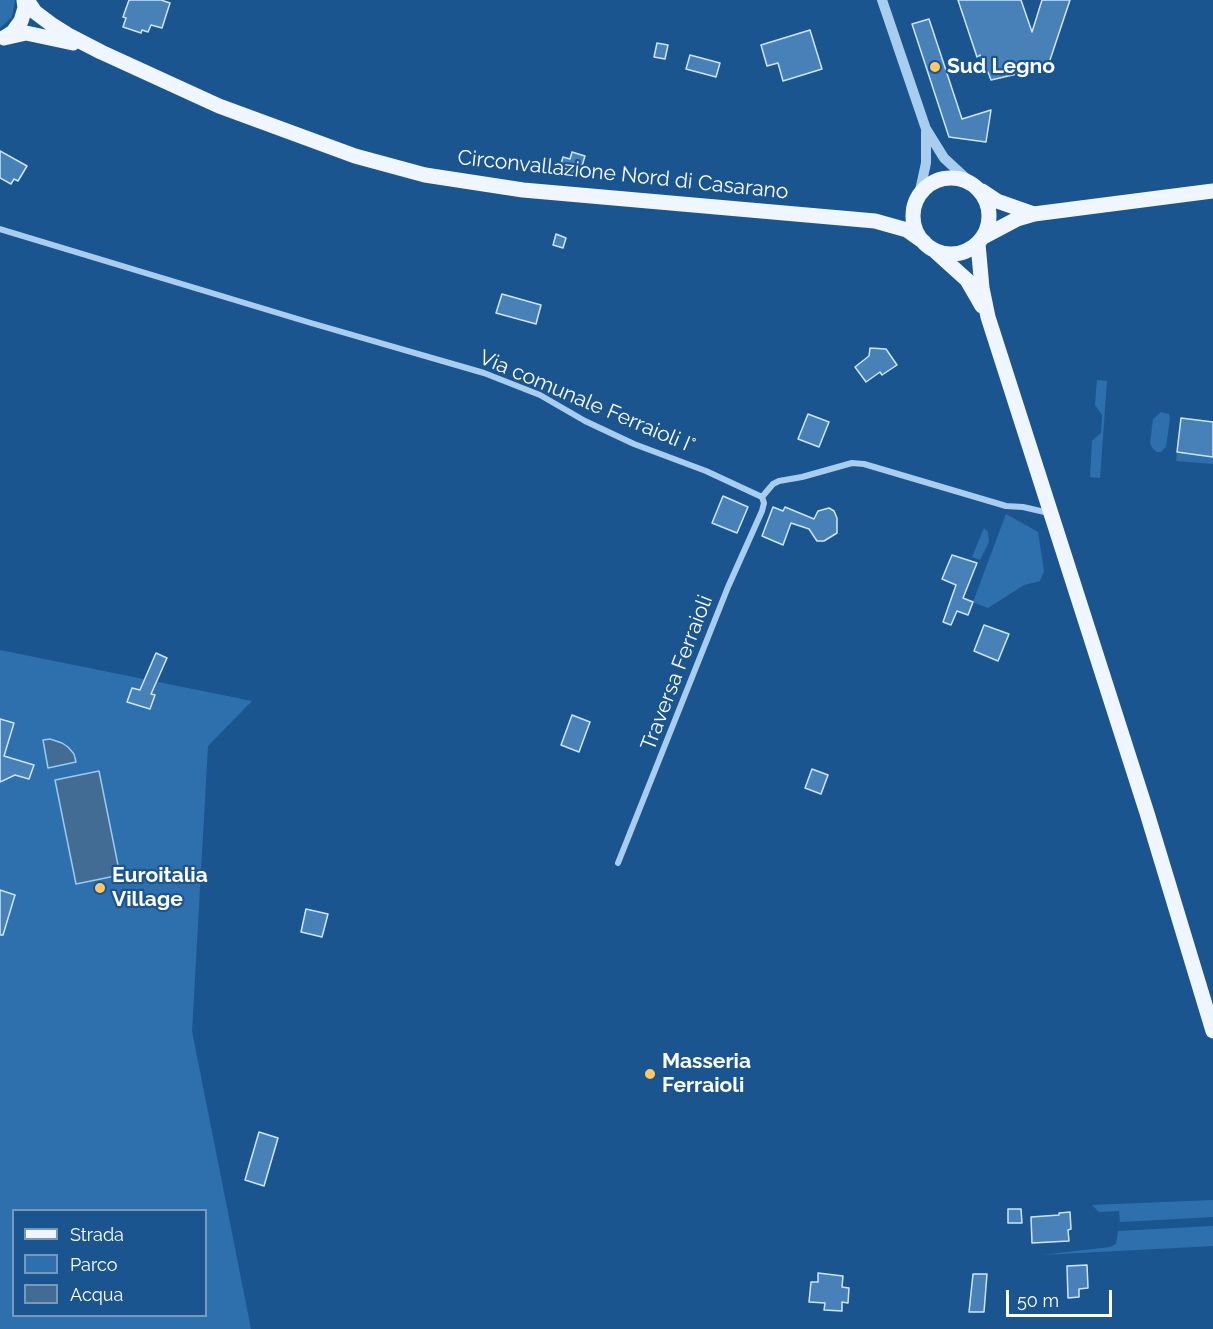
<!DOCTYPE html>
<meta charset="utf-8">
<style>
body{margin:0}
#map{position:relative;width:1213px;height:1329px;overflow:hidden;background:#1b558f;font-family:Raleway,sans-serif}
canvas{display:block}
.legend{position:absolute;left:12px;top:1209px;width:195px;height:108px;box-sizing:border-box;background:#1b558f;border:2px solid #7699bc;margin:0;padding:8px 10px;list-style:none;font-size:18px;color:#fff}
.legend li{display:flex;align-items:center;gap:12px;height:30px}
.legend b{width:30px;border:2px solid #7699bc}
.scale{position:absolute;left:1006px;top:1290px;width:106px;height:27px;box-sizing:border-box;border:3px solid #fff;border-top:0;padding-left:8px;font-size:18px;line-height:21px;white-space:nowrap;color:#fff;-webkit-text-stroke:4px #1b558f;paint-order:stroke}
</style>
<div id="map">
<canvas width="1213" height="1329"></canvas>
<ul class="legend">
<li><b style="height:8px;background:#eff6ff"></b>Strada</li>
<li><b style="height:16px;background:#2e70ad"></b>Parco</li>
<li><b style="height:16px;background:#436c95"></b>Acqua</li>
</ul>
<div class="scale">50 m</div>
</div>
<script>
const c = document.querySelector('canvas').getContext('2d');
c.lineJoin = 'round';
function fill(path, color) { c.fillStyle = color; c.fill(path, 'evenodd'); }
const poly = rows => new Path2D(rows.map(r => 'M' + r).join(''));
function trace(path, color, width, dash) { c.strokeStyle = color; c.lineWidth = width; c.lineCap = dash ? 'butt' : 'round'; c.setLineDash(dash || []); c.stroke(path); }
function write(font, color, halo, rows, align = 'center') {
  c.font = font + ' Raleway,sans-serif'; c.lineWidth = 4.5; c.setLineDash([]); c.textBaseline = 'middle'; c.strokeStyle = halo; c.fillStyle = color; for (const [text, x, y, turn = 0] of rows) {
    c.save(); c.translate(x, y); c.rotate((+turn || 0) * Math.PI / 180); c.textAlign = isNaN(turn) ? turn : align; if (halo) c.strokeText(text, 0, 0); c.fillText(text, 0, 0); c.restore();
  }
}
fill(poly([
 [0,0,15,0,12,17,0,28],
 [1097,380,1107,381,1100,478,1090,477,1092,441,1101,433,1102,415,1095,405],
 [1161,412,1169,414,1170,418,1166,447,1161,452,1157,452,1153,449,1150,443,1153,419],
 [1177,452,1213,457,1213,464,1176,461],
 [1006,514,1038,532,1044,571,1040,581,1024,585,988,608,973,602],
 [984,528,988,532,989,542,980,560,972,557],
 [0,650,252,701,208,746,192,1031,251,1329,0,1329],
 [14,1210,206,1210,206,1316,14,1316],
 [1213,1200,1213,1217,1120,1222,1119,1211,1099,1212,1092,1205],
 [1213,1226,1213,1246,1042,1255,1110,1247,1116,1244,1118,1231]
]), '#2e70ad');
const water = poly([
 [50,739,62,743,68,747,74,754,76,762,48,768,43,740,50,739],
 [99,771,120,875,76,884,55,780,99,771]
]);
fill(water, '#436c95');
trace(water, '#9bc9f0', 1.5);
const building = poly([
 [129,0,161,0,170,3,162,28,151,25,148,32,142,30,141,33,123,27,126,18,123,17,129,0],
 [958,0,1021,0,1032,32,1042,0,1070,0,1048,66,1017,64,1019,70,1016,71,1017,74,991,80,988,72,985,73,980,55,977,57,958,0],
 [929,19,962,119,991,110,986,142,949,137,912,24,929,19],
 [810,30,822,69,783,81,778,63,767,66,761,45,810,30],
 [657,43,668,45,665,59,654,57,657,43],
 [690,55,720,63,716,77,686,69,690,55],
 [0,151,27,166,18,181,14,179,11,184,0,178,0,151],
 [572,152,585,156,579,176,566,172,567,169,560,167,563,157,570,159,572,152],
 [556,234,566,238,563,248,553,245,556,234],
 [502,294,541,305,536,324,496,313,502,294],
 [870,348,886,349,897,365,882,375,880,372,866,382,855,367,869,356,870,348],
 [808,414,829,422,819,447,798,439,808,414],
 [1181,418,1213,422,1213,457,1177,452,1181,418],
 [723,496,748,507,737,533,712,523,723,496],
 [773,507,783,511,785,507,814,519,818,511,829,508,834,511,837,518,837,533,824,541,817,541,809,529,791,523,783,545,762,536,773,507],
 [952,555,977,563,963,598,973,602,968,615,957,611,951,625,943,622,956,585,942,579,952,555],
 [984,625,1009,634,998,661,974,651,984,625],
 [156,653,167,658,151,694,155,695,150,709,127,702,132,688,140,690,156,653],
 [572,715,590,722,579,752,561,745,572,715],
 [0,719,14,723,4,756,34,765,29,779,15,775,0,782,0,719],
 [812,769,828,775,821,794,805,788,812,769],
 [0,890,15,895,3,935,0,935,0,890],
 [306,909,328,914,322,937,301,932,306,909],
 [259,1132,278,1138,264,1186,245,1180,259,1132],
 [1008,1209,1021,1209,1022,1223,1008,1223,1008,1209],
 [1070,1212,1071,1229,1068,1230,1069,1241,1032,1243,1031,1217,1059,1215,1059,1213,1070,1212],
 [1087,1265,1088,1288,1079,1289,1079,1297,1068,1298,1067,1266,1087,1265],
 [818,1273,843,1276,842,1287,849,1288,848,1303,842,1302,842,1311,824,1310,825,1303,809,1302,811,1282,818,1282,818,1273],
 [973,1274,987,1274,984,1312,969,1312,973,1274]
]);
fill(building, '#4881b8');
trace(building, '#cee5fa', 1.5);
trace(poly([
 [0,229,311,323,484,373,540,395,585,421,634,444,706,471,762,497,773,484,779,481,802,477,852,463,864,464,1006,506,1023,507,1049,513],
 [618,863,728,587,762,511,764,503,762,497]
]), '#a8cdee', 6);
trace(poly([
 [882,0,926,129,944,158,971,183],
 [919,195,926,163,926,132]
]), '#a8cdee', 10);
trace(poly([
 [27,0,35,12,51,24,70,36,101,52,219,106,355,156,425,175,523,190,875,221,907,230,924,242],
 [5,37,13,32,21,21,25,8,24,0],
 [4,38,26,33,73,43],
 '913 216a38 38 0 1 1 76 0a38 38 0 1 1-76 0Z',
 [982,191,997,201,1034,214],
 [983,237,1017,219,1034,214,1213,191],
 [978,244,982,288,988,317,1147,813,1213,1031],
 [936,252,967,280,982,306]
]), '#eff6ff', 15);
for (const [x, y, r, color] of [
 [935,67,6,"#ffc865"],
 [100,888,6,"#ffc865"],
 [650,1074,6,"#ffc865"]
]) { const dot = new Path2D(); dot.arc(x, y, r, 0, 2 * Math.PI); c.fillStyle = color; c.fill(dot); trace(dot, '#1b558f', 2); }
write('bold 21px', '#fff', '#1b558f', [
 ["Sud Legno",947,67],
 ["Euroitalia",112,876],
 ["Village",112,900],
 ["Masseria",662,1062],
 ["Ferraioli",662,1086]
], 'left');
write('21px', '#fff', '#1b558f', [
 ["Circonvallazione Nord di Casarano",623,175,6],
 ["Via comunale Ferraioli I°",587,402,23],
 ["Traversa Ferraioli",677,673,-69]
]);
</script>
